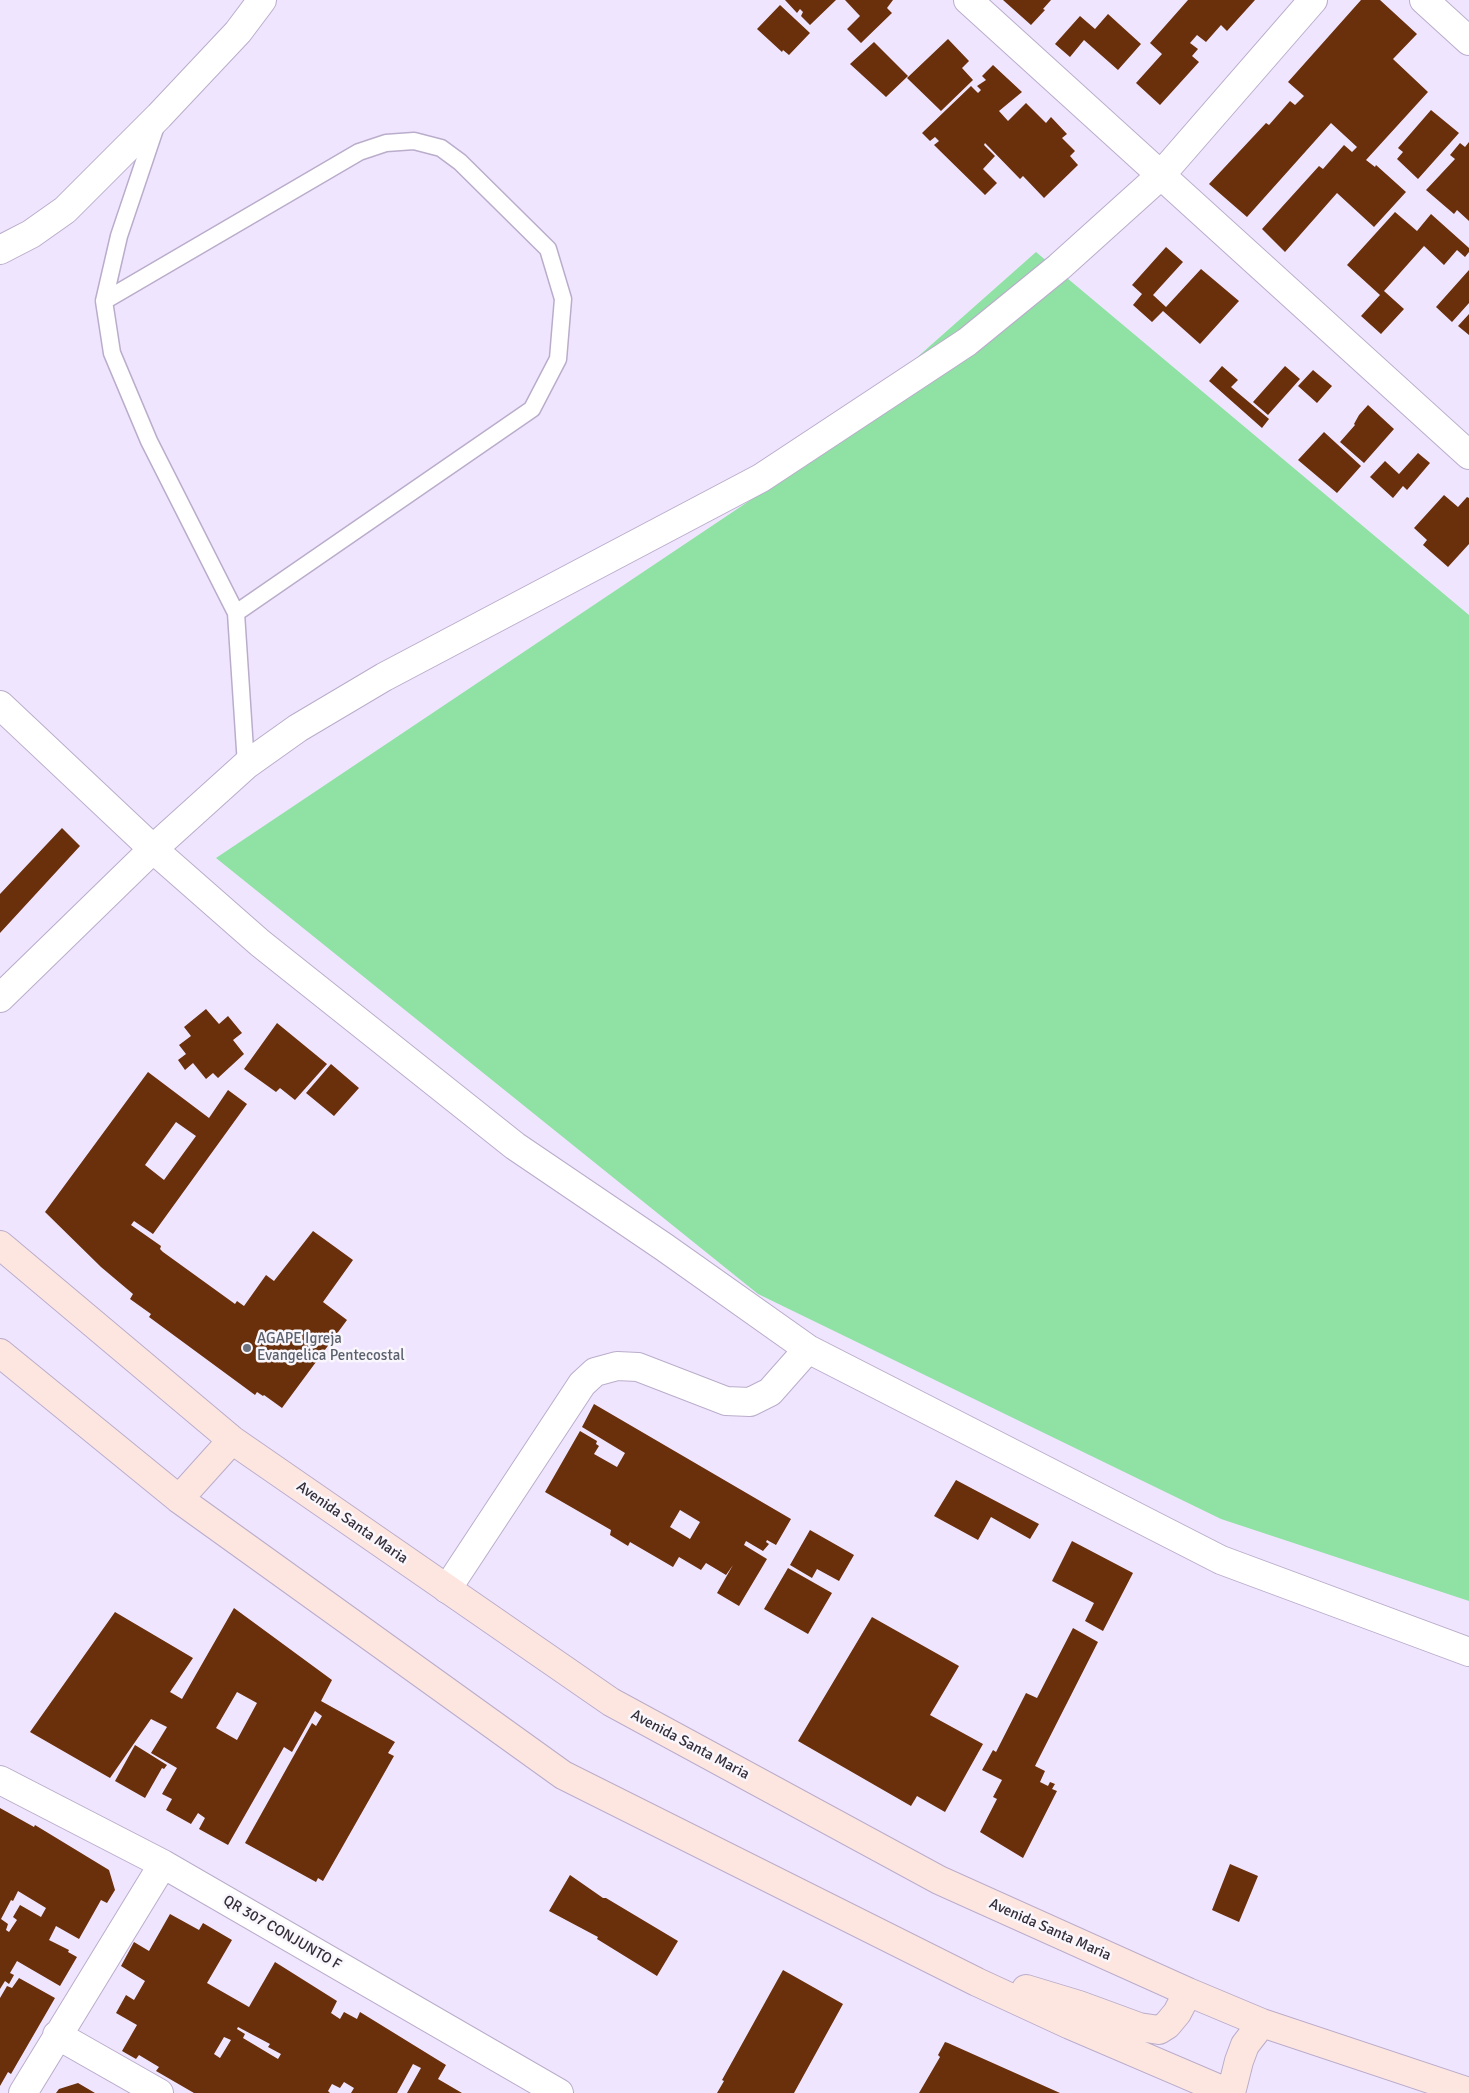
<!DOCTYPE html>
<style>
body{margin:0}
canvas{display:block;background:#f0e5fe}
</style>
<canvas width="1469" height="2093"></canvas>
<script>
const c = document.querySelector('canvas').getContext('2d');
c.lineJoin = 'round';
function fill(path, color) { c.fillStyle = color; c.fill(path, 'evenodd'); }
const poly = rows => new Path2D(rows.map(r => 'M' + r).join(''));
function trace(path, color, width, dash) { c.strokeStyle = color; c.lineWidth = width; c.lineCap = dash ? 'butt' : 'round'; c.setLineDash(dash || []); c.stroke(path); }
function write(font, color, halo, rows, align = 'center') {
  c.font = font + ' Signika,sans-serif'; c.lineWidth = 5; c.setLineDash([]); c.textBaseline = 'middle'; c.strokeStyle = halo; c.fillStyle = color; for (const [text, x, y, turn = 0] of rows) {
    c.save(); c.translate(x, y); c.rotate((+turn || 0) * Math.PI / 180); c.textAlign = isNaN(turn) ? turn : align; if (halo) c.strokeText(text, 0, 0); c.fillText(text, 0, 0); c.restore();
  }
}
fill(poly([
 [1036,252,1469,615,1469,1601,1221,1519,758,1294,216,858,773,485]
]), '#8fe1a4');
fill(poly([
 [785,0,836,0,810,25,801,16,803,12,800,9,797,13],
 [845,0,893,0,887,8,892,13,861,43,847,29,860,16],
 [1003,0,1051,0,1043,9,1045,10,1031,25],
 [1188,0,1255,0,1227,31,1221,25,1206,42,1197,35,1190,43,1198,49,1192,56,1199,62,1160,105,1136,83,1162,54,1150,43],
 [1361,0,1380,0,1417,34,1393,59,1428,92,1366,160,1375,167,1376,165,1406,192,1374,227,1337,193,1285,252,1262,229,1319,166,1323,169,1344,145,1352,152,1357,147,1331,123,1247,217,1209,184,1266,123,1269,125,1290,101,1295,105,1304,96,1288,82],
 [780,5,810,33,789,55,783,50,782,52,757,29],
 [1108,14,1141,44,1118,70,1084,40,1070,57,1055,44,1080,16,1095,29],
 [948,39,969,61,962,68,973,80,941,111,907,78],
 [874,42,908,76,886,97,850,64],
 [993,65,1022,92,999,111,1008,121,1026,103,1046,123,1051,117,1067,134,1062,138,1075,151,1070,156,1078,165,1044,198,1023,176,1020,179,985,143,984,145,995,156,983,169,997,183,985,195,934,145,939,141,935,137,930,141,922,133,971,86,978,93,981,90,977,86,986,80,982,76],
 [1431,110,1459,133,1418,179,1397,159,1403,152,1398,148],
 [1469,142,1469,221,1457,210,1454,214,1426,190,1455,159,1450,155,1460,143,1465,147],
 [1395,212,1417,231,1431,214,1469,248,1469,252,1465,257,1457,250,1444,265,1424,246,1384,291,1404,309,1381,334,1361,316,1380,295,1347,265],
 [1166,247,1183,262,1153,295,1166,307,1201,269,1239,301,1200,344,1163,311,1152,322,1133,305,1142,294,1132,285],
 [1469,270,1469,303,1452,322,1436,307],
 [1469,314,1469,335,1458,326],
 [1222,366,1238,380,1231,387,1269,419,1262,428,1209,381],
 [1285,366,1300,379,1268,415,1253,402],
 [1313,370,1332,386,1317,403,1298,386],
 [1368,405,1394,429,1364,463,1340,442,1355,425,1354,424,1359,415],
 [1324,432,1361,466,1337,493,1298,460],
 [1418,453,1430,463,1407,490,1403,486,1393,498,1370,477,1385,461,1399,474],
 [1444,495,1458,507,1467,497,1469,498,1469,544,1448,567,1423,545,1427,540,1414,528],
 [62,828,80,846,0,933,0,894],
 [206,1009,219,1024,228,1016,242,1033,233,1040,244,1054,218,1078,213,1073,206,1079,193,1063,185,1070,178,1060,186,1054,179,1045,191,1036,184,1027],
 [277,1023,327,1064,295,1100,280,1088,276,1092,244,1069],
 [331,1064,359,1088,334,1116,306,1093],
 [148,1072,209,1118,228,1090,247,1104,153,1234,134,1221,131,1225,161,1246,160,1249,163,1252,235,1304,237,1301,244,1306,266,1275,274,1281,313,1231,353,1260,323,1302,347,1320,282,1408,264,1395,263,1396,257,1392,255,1395,149,1317,151,1314,130,1299,133,1294,101,1267,45,1212],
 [176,1122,196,1136,164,1180,145,1165],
 [594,1404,791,1519,776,1545,767,1540,766,1542,769,1544,763,1551,746,1541,744,1545,767,1559,739,1606,717,1593,733,1565,726,1575,706,1563,701,1570,679,1557,673,1567,630,1542,628,1546,610,1535,611,1530,545,1492,580,1431,597,1441,596,1444,599,1446,594,1454,617,1467,625,1453,582,1427],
 [680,1510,700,1522,690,1539,670,1527],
 [956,1480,1039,1524,1030,1539,991,1517,978,1540,934,1516],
 [810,1530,854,1555,839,1581,817,1569,812,1578,790,1565],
 [1072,1541,1133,1573,1103,1631,1085,1621,1094,1603,1052,1581],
 [788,1568,832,1593,808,1634,764,1609],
 [234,1608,332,1680,321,1701,395,1742,388,1753,394,1756,323,1881,318,1878,316,1882,245,1843,312,1723,316,1726,322,1716,315,1711,292,1752,284,1747,228,1845,199,1829,205,1818,198,1813,191,1824,166,1810,172,1799,162,1794,177,1768,151,1753,167,1727,151,1719,110,1778,30,1732,115,1612,193,1658,170,1692,182,1699],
 [237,1692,257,1703,237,1740,216,1728],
 [872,1617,959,1666,930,1715,983,1744,945,1812,917,1796,911,1806,798,1741],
 [1073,1628,1098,1642,1035,1766,1045,1771,1040,1782,1048,1786,1050,1782,1055,1784,1052,1789,1057,1791,1023,1858,980,1832,997,1799,993,1797,1002,1780,982,1770,993,1750,996,1752,1026,1693,1037,1698],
 [135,1745,167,1765,164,1769,162,1768,145,1798,115,1781],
 [0,1808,34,1827,35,1825,109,1870,115,1890,107,1903,101,1900,79,1939,56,1926,49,1940,69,1950,68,1952,77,1957,60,1986,17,1961,10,1973,14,1975,9,1984,5,1981,0,1989],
 [18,1891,46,1908,41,1917,20,1905,13,1917,17,1920,9,1932,6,1930,8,1924,1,1919,11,1900,13,1901],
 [1230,1864,1258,1876,1239,1922,1212,1910],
 [570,1875,603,1898,606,1898,678,1941,657,1976,597,1939,598,1937,549,1911],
 [170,1914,199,1930,203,1923,232,1940,207,1983,249,2007,275,1962,337,2001,331,2013,340,2019,344,2012,357,2019,360,2012,446,2065,438,2079,462,2093,407,2093,421,2068,413,2064,397,2093,351,2093,354,2088,344,2082,340,2088,332,2084,328,2091,330,2093,194,2093,156,2071,159,2067,139,2055,136,2059,122,2051,137,2025,116,2013,126,1995,134,2000,145,1981,121,1966,134,1942,149,1951],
 [238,2027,270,2044,268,2047,281,2054,278,2059,243,2038,245,2034,237,2029],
 [224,2037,231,2040,220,2058,214,2054],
 [783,1970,843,2004,794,2093,717,2093,724,2081,722,2080],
 [19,1978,55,1998,11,2074,8,2072,0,2086,0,1998,7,1986,12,1988],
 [945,2042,948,2043,1060,2093,919,2093,940,2057,938,2055],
 [78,2083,95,2093,56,2093,59,2089]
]), '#6a2f0b');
const lane = poly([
 [104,301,119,236,157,123],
 [236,613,532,409,558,359,563,299,548,249,460,162,441,148,414,141,386,143,359,152,104,301,112,353,149,441,236,613,246,765]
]);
const street = poly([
 [968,0,1469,455],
 [1424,0,1469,41],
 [0,250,31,234,65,210,159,116,238,32,262,0],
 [0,705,153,849,260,943,515,1146,664,1247,808,1349,1221,1560,1469,1652],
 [0,998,153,849,246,765,298,728,384,677,761,478,967,342,1059,267,1160,176,1313,0],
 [447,1589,582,1384,595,1372,617,1366,638,1367,726,1401,750,1402,770,1392,808,1349],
 [0,1780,163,1864,559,2093],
 [57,2035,159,2093],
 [23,2093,163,1864]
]);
const secondary = poly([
 [0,1245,232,1440,611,1702,939,1880,1188,1992,1262,2023,1469,2092],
 [0,1353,179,1499,563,1775,977,1982,1070,2025,1229,2093],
 [179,1499,232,1440],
 [1026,1989,1079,2005,1139,2027,1159,2030,1167,2025,1177,2013,1188,1992],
 [1231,2093,1239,2061,1245,2045,1262,2023]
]);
trace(lane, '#baadcb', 19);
trace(street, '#baadcb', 30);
trace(secondary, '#baadcb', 30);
trace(lane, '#fff', 16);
trace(street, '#fff', 28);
trace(secondary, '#fde6e0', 28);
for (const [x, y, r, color] of [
 [247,1348,5,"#6b7280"]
]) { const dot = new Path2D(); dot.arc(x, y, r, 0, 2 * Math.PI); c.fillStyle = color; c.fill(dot); trace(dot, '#f9f6fc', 2); }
write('15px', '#5b616d', '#f9f6fc', [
 ["AGAPE Igreja",257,1339],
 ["Evangelica Pentecostal",257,1356]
], 'left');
write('15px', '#342e3a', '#f9f6fc', [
 ["Avenida Santa Maria",352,1523,35],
 ["Avenida Santa Maria",690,1745,28],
 ["Avenida Santa Maria",1050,1930,24],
 ["QR 307 CONJUNTO F",282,1933,30]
]);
</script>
